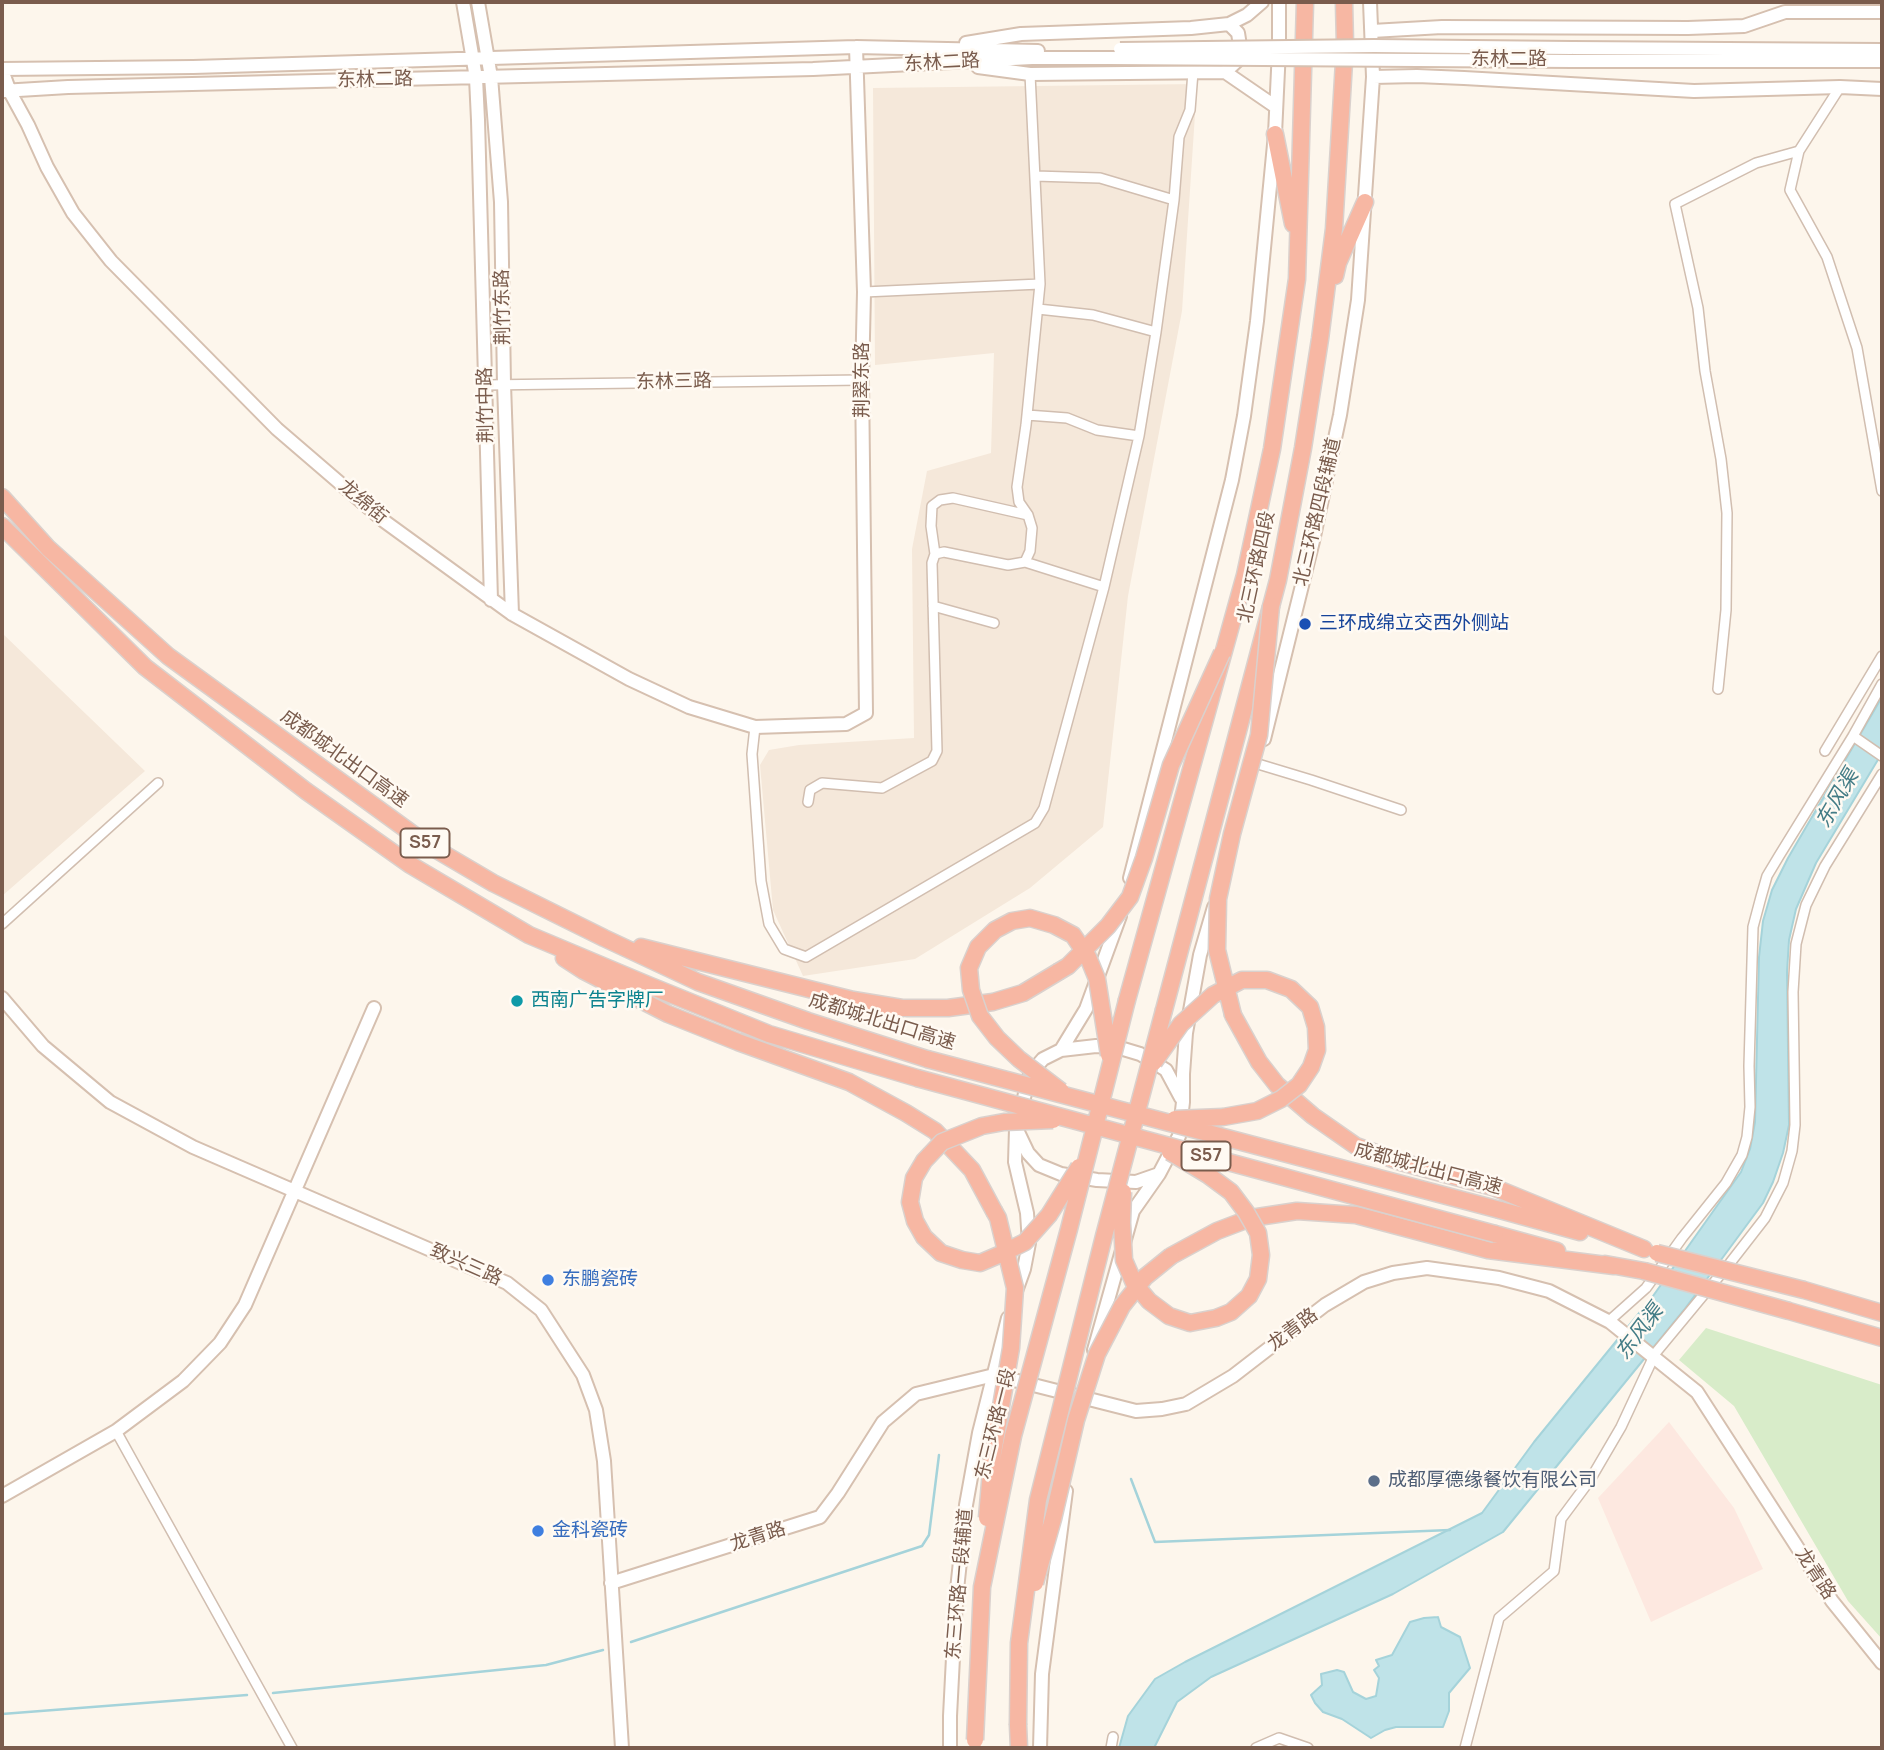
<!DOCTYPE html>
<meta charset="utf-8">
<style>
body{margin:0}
#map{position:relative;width:1884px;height:1750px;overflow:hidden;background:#fdf6ec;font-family:Manrope,sans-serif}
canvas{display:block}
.frame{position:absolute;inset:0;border:4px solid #7a5c4d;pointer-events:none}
</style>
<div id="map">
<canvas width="1884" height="1750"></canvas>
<div class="frame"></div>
</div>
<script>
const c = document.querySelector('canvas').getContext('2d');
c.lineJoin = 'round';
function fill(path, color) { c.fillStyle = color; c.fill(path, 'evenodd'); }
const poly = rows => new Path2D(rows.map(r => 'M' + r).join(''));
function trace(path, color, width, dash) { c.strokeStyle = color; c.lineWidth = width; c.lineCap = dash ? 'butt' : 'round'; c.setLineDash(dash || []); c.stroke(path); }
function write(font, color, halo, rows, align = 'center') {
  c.font = font + ' Manrope,"Noto Sans SC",sans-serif'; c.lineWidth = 5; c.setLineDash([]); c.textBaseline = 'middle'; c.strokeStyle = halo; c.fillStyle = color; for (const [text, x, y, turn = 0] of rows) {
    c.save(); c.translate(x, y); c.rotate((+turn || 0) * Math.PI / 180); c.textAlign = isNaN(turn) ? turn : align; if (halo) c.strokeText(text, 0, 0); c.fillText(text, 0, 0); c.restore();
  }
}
fill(poly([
 [1197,84,1182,311,1128,596,1103,827,1030,888,915,959,803,976,773,910,760,765,769,750,799,745,914,738,912,549,927,471,991,453,994,353,875,365,873,88],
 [2,633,145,771,2,896]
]), '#f5e8da');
fill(poly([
 [1669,1422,1734,1508,1763,1569,1651,1622,1598,1498]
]), '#fde8e0');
fill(poly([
 [1706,1328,1882,1385,1882,1639,1848,1601,1734,1406,1679,1360]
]), '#d8ecc9');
const water = poly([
 [1882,697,1882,753,1816,863,1796,909,1789,940,1787,972,1789,1125,1783,1153,1773,1182,1763,1203,1684,1310,1503,1532,1393,1594,1211,1677,1177,1702,1154,1748,1119,1748,1128,1716,1155,1679,1185,1662,1482,1513,1534,1442,1653,1296,1741,1172,1750,1149,1755,1122,1759,957,1763,921,1772,890,1788,858,1882,697],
 [1438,1617,1441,1627,1460,1637,1470,1668,1449,1693,1449,1711,1443,1727,1396,1727,1385,1730,1371,1738,1342,1719,1323,1712,1315,1703,1311,1695,1322,1685,1321,1674,1337,1670,1344,1672,1353,1692,1366,1699,1376,1696,1379,1678,1374,1670,1379,1666,1376,1660,1392,1655,1410,1622,1424,1618,1438,1617]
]);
fill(water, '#bfe3e8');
trace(water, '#a5d3da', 2);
trace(poly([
 [1131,1479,1155,1542,1450,1530],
 [631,1642,922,1546,929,1535,939,1455],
 [273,1693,546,1665,603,1650],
 [2,1714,247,1695]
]), '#a5d3da', 2.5);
const street = poly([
 [1840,87,1799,151,1790,190,1827,257,1857,348,1882,491],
 [1174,200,1179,137,1190,110,1193,72],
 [864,292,1040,284,1030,74],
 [1038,309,1093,315,1156,332],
 [485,385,862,380],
 [1027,415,1067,418,1097,430,1139,436],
 [935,554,931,526,932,506,940,500,953,498,1028,515],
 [1025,562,1104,587],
 [933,606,994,623],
 [1718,689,1726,610,1727,513,1721,459,1705,371,1698,308,1675,204,1756,163,1799,151],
 [755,727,752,754,761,881,769,924,784,949,806,957,1035,823,1044,808,1104,587,1139,436,1156,332,1174,200,1100,178,1035,176],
 [1853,736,1882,756],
 [1825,751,1882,656],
 [1258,764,1311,780,1401,810],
 [808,802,810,790,822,783,882,788,932,761,937,751,932,563,935,554,944,552,1008,565,1025,562,1030,551,1032,528,1028,515,1019,502,1017,487,1026,425,1040,284],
 [2,924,158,783],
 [1609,1321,1646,1288,1682,1238,1726,1183,1742,1155,1747,1137,1750,1107,1749,1066,1753,927,1761,897,1767,876,1779,856,1853,736,1882,684],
 [1653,1356,1730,1263,1765,1218,1783,1183,1792,1151,1795,1125,1793,992,1796,944,1806,905,1825,866,1882,774],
 [116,1431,292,1748],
 [1111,1748,1113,1737],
 [1256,1748,1279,1738,1308,1748],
 [1465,1748,1499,1618,1554,1571,1561,1519,1590,1480,1621,1427,1654,1356]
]);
const secondary = poly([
 [463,2,476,78,478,120,491,600],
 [478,2,491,77,501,202,504,384,512,614],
 [1372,31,1442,27,1688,28,1744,26,1785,12,1882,12],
 [966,43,1021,34,1191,28,1229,24,1247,15,1262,2],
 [1572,48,1882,50],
 [1573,61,1882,61],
 [978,67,1030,74,1225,72,1276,107],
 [2,69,193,67,856,47,1038,51],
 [2,70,10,92,28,125,47,167,73,213,111,261,277,429,384,521,512,614,629,679,689,707,755,727,846,724,866,713,862,380,864,292,856,47],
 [1225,72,1238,60,1241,52,1238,33,1229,24],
 [1373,77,1417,76,1464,78,1694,91,1840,87,1882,89],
 [2,91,68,87,813,69,1032,58,1108,58],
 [1264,739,1313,541,1340,415,1358,300,1373,77,1370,2],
 [1130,878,1232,480,1244,416,1257,321,1275,134,1279,49,1279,2],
 [2,998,43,1046,110,1102,193,1147,507,1283,541,1310,583,1375,596,1410,604,1461,622,1748],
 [1061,1050,1096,1046,1120,1048,1140,1054,1166,1070,1181,1098],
 [1018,1132,1028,1153,1039,1165,1061,1174,1097,1180,1136,1182,1159,1174],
 [1015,1294,1024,1269,1029,1243,1027,1213,1015,1162,1016,1129,1030,1074,1043,1059,1061,1050,1086,1009,1120,916],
 [1094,1350,1133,1211,1159,1174,1179,1136,1183,1102,1183,1074,1186,1033,1200,955,1214,907],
 [2,1496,116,1431,183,1381,220,1343,245,1305,374,1008],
 [611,1583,820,1517,838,1493,883,1422,916,1394,994,1375,1136,1411,1162,1409,1186,1404,1233,1376,1325,1305,1364,1282,1393,1273,1427,1268,1499,1278,1549,1291,1610,1322,1697,1392,1832,1601,1882,1663],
 [950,1748,950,1716,956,1599,966,1505,979,1433,1008,1318],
 [1040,1748,1042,1674,1066,1491]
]);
const highway = poly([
 [1275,134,1293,224],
 [1335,276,1338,263,1365,202],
 [2,497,48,548,168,656,425,843,493,883,604,938,698,982,808,1021,927,1059],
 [2,526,145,667,306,791,409,864,529,935,648,985,769,1034,917,1078],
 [641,947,853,1000,902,1008,948,1008,993,1002,1023,993,1058,972],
 [564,958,584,971,668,1014,738,1042,849,1082,906,1113,935,1131,972,1170,994,1211],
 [1127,1000,1245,575,1272,449,1297,279,1305,2],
 [1164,1010,1278,580,1303,448,1320,339,1334,229,1345,45,1344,2],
 [1233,1015,1259,1062,1277,1085,1313,1116,1356,1146,1401,1162,1493,1187,1644,1249],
 [1500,1210,1580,1232],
 [1495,1234,1557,1251],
 [1171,1256,1217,1231,1251,1218,1297,1211,1356,1215,1488,1250,1614,1266],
 [1605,1264,1644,1271],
 [1804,1290,1882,1313],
 [1789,1311,1882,1338],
 [1018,1725,1019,1748]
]);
trace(street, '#d1beb0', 12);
trace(secondary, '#d6c0b0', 16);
trace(highway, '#dad1cd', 19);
trace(street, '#fff', 9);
trace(secondary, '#fff', 12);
trace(highway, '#f7b7a3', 16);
const secondaryBridge = poly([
 [1120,49,1374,46,1572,48],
 [1108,58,1573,61]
]);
const highwayBridge = poly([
 [1058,972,1068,966,1108,926,1130,897,1144,858,1171,765,1222,653],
 [1233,1015,1217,950,1218,899,1232,834,1259,735,1271,606],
 [927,1059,1500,1210],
 [1154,1062,1181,1024,1213,995,1242,980,1267,980,1291,989,1310,1007,1316,1027,1317,1050,1311,1067,1299,1085,1281,1099,1257,1111,1223,1117,1175,1119],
 [917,1078,1495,1234],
 [1061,1091,1019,1059,997,1038,980,1016,971,990,969,968,978,947,995,930,1012,921,1030,918,1054,925,1073,935,1088,957,1097,979,1109,1055],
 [1053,1120,1004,1122,982,1126,942,1142,924,1161,914,1178,910,1202,915,1221,924,1237,941,1253,962,1260,980,1263,1001,1254,1025,1242,1049,1215,1079,1167],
 [1123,1192,1122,1223,1124,1260,1134,1283,1149,1301,1169,1316,1190,1323,1216,1318,1231,1312,1249,1296,1258,1279,1261,1255,1258,1233,1246,1212,1231,1192,1208,1175,1170,1152],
 [1657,1253,1804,1290],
 [1644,1271,1789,1311],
 [987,1518,992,1459,1011,1348,1015,1288,998,1218,994,1211],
 [1035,1583,1053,1519,1076,1420,1097,1354,1122,1306,1145,1277,1171,1256],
 [1018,1725,1019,1643,1038,1500,1104,1236,1164,1010],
 [975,1740,982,1587,1013,1436,1069,1229,1127,1000]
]);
trace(secondaryBridge, '#d6c0b0', 16, []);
trace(highwayBridge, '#dad1cd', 19, []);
trace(secondaryBridge, '#fff', 12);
trace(highwayBridge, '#f7b7a3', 16);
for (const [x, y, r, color] of [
 [1305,624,7,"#1a4fb4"],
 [517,1001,7,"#0f9aa8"],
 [548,1280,7,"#3f7fe0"],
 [1374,1481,7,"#5c6f8a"],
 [538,1531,7,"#3f7fe0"]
]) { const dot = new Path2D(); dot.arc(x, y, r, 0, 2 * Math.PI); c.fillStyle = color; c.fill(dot); trace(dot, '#fffaf3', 2.5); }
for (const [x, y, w] of [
 [425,843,49],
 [1206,1156,49]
]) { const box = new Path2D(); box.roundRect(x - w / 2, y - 14.5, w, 29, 5); c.fillStyle = '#fffaf3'; c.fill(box); trace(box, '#7a5c4d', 2); }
write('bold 18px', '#7a5c4d', null, [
 ["S57",425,843],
 ["S57",1206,1156]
]);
write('19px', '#7a5c4d', '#fffaf3', [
 ["东林二路",1509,60],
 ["东林二路",942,63,-3],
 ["东林二路",375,80,-1],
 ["荆竹东路",503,307,-91],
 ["荆翠东路",863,380,-90],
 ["东林三路",674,382,-1],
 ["荆竹中路",486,405,-91],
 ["龙绵街",363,502,40],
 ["北三环路四段辅道",1318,512,-77],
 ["北三环路四段",1257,567,-78],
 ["成都城北出口高速",344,759,36],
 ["成都城北出口高速",882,1022,17],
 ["成都城北出口高速",1428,1169,15],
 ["致兴三路",466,1265,24],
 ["龙青路",1293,1330,-37],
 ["东三环路一段",996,1424,-76],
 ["龙青路",758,1537,-18],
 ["龙青路",1815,1574,57],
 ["东三环路一段辅道",960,1584,-85]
]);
write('19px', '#164399', '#fffaf3', [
 ["三环成绵立交西外侧站",1319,624]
], 'left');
write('19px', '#0d838f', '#fffaf3', [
 ["西南广告字牌厂",531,1001]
], 'left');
write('19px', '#366cbe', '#fffaf3', [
 ["东鹏瓷砖",562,1280],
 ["金科瓷砖",552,1531]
], 'left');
write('19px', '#4e5e75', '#fffaf3', [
 ["成都厚德缘餐饮有限公司",1388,1481]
], 'left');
write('italic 21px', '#437c86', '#fffaf3', [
 ["东风渠",1838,799,-60],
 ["东风渠",1640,1332,-53]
]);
</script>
